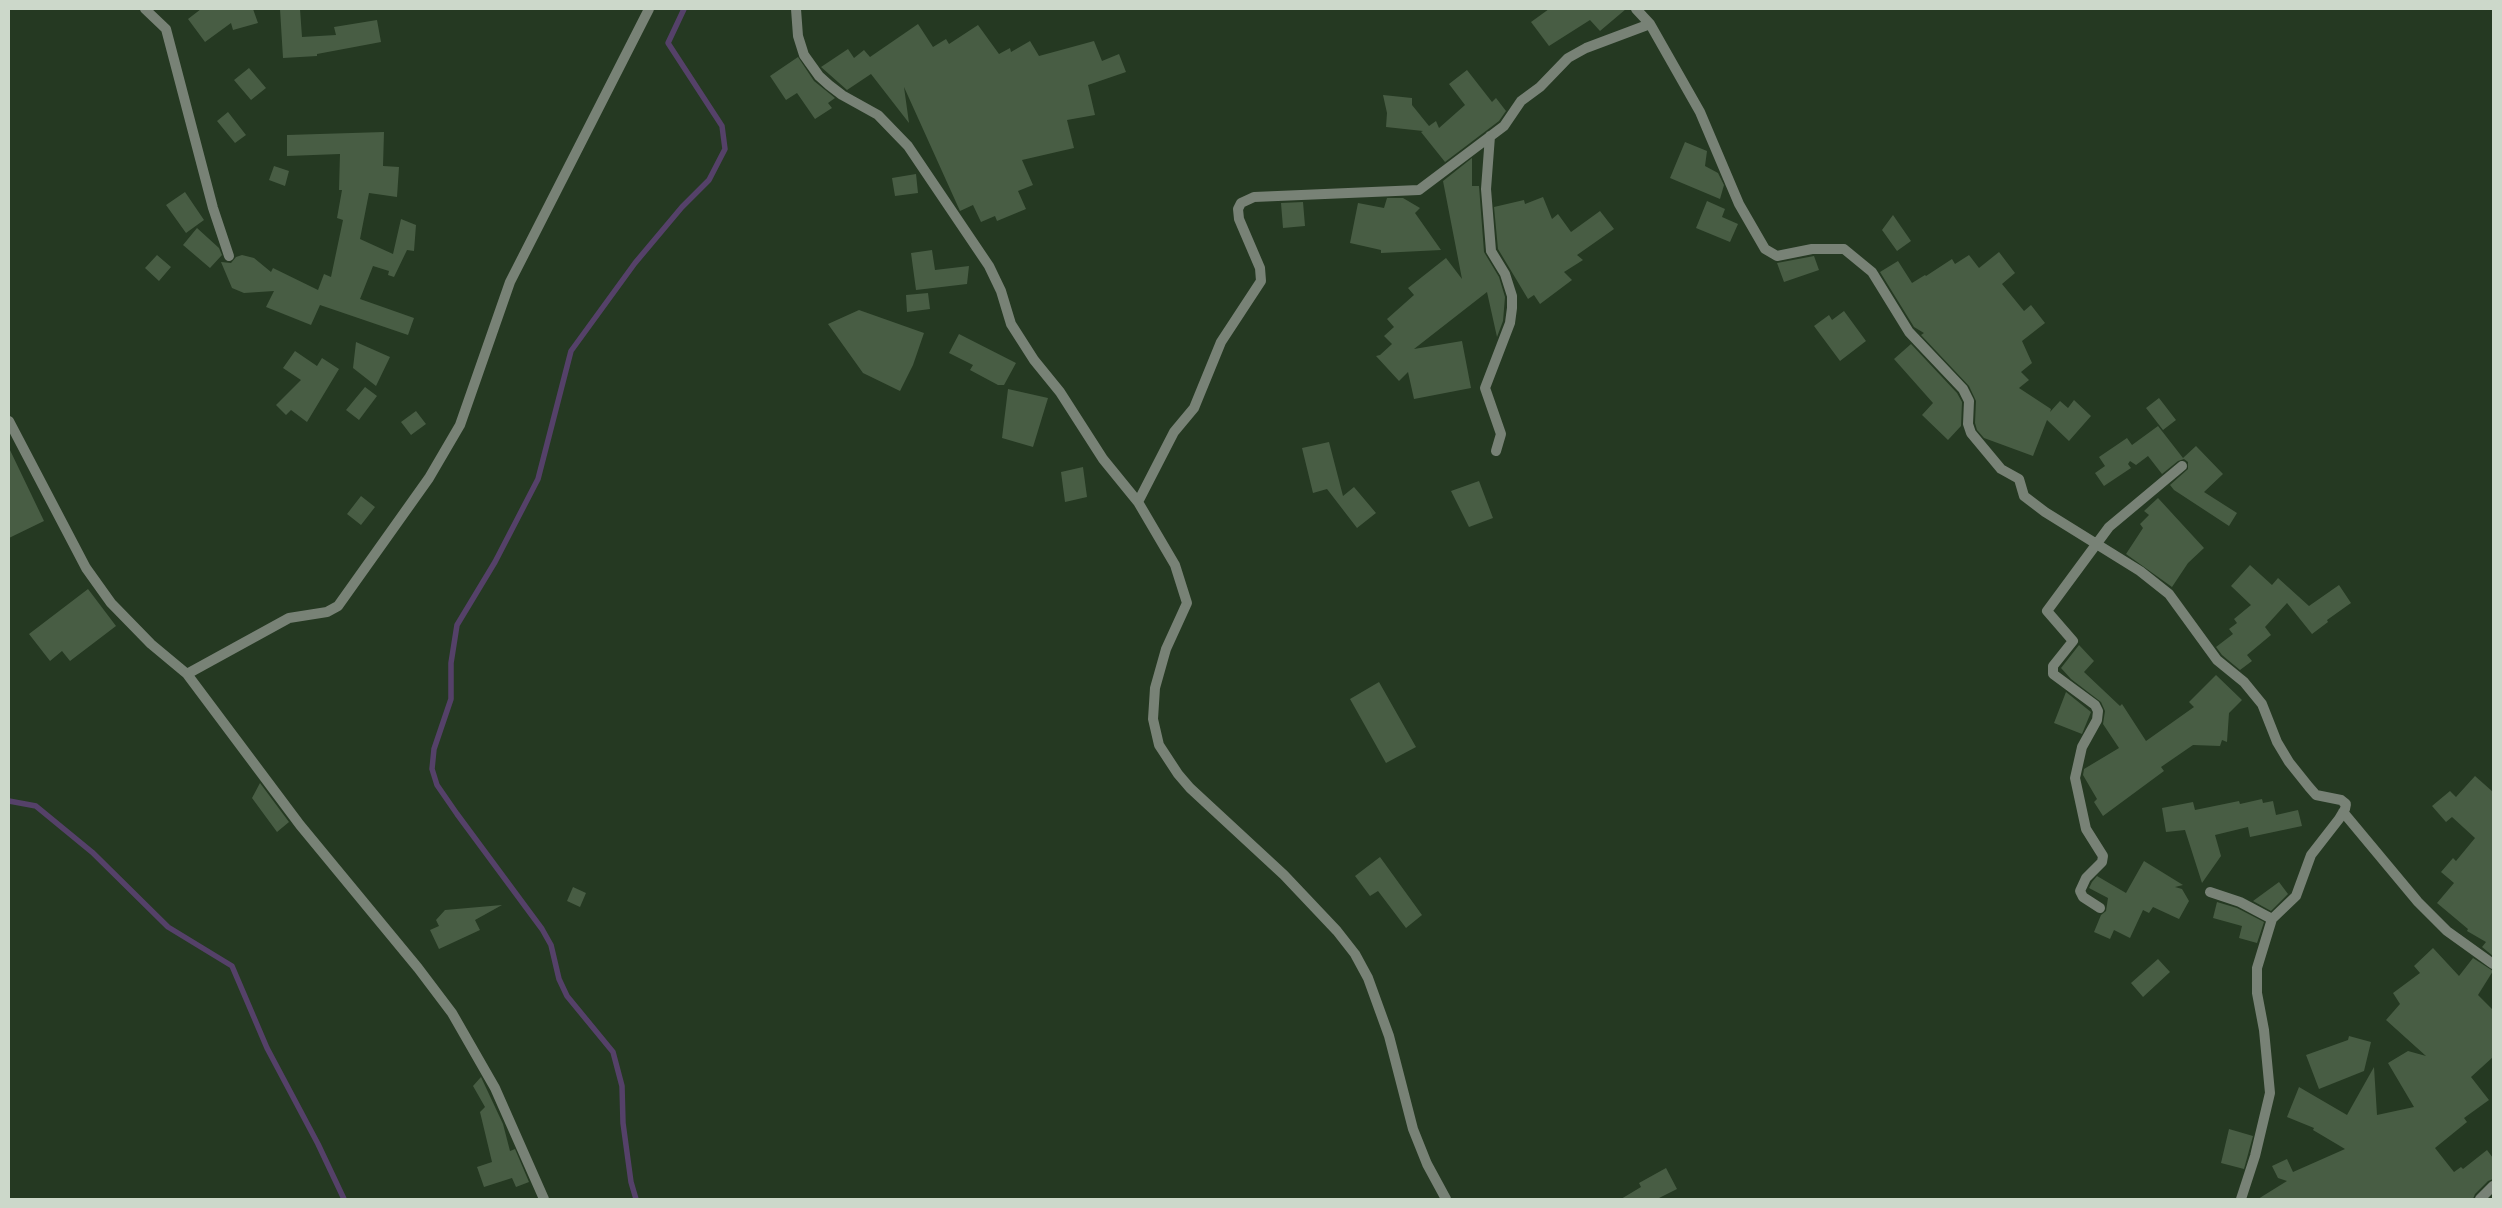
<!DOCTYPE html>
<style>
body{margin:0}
#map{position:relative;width:2502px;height:1208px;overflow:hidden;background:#253922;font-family:"IBM Plex Serif",serif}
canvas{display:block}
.frame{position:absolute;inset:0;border:10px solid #ccd8ca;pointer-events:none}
</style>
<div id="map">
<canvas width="2502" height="1208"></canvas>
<div class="frame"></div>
</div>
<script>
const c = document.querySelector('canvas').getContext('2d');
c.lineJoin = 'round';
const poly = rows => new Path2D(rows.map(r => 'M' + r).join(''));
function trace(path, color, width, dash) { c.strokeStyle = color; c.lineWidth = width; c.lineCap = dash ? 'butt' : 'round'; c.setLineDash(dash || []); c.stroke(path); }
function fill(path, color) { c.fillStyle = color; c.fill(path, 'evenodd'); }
trace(poly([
 [9,801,36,806,92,852,168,927,232,966,267,1048,318,1144,344,1199],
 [636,1199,631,1182,623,1123,622,1086,613,1052,567,996,559,979,551,945,542,929,457,814,437,785,432,769,434,749,451,699,451,663,457,625,495,562,538,479,571,351,635,263,682,207,709,180,725,149,722,126,668,43,684,9]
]), '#554169', 5.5);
fill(poly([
 [201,9,253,9,258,23,233,30,231,23,205,42,188,19],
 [280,9,300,9,302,37,336,35,334,27,377,20,381,42,317,54,317,56,283,58],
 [1549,9,1626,9,1600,31,1590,20,1549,46,1531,22],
 [918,24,933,47,946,39,949,44,978,25,999,54,1010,48,1011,52,1030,41,1039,56,1094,41,1102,61,1119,54,1126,72,1088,85,1095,115,1067,120,1074,148,1022,160,1033,185,1018,191,1026,209,997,221,995,216,981,222,973,205,960,211,904,87,909,123,871,74,847,90,821,67,848,49,854,58,864,50,870,57],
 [798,57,814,81,835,98,828,103,832,108,815,119,797,93,786,100,770,76],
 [249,68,266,88,251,100,234,80],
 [1467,70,1492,102,1496,98,1506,111,1499,121,1445,162,1421,132,1423,131,1386,127,1387,113,1383,95,1412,98,1412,105,1429,126,1436,121,1439,128,1465,105,1449,84],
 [228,112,246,135,235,143,217,121],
 [384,132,383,166,399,167,397,197,369,193,360,239,393,254,401,219,416,225,414,251,407,250,394,277,388,275,389,271,373,266,360,299,414,318,408,335,320,305,311,325,266,307,274,291,244,293,232,288,221,262,231,263,236,257,242,255,254,258,271,272,273,268,318,290,324,274,331,277,343,220,337,218,342,190,339,190,340,154,287,156,287,135],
 [1685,142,1707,151,1705,166,1718,173,1724,185,1720,199,1670,178],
 [1472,158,1472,186,1479,186,1484,252,1499,277,1505,297,1503,321,1497,337,1487,292,1414,349,1462,341,1471,388,1414,399,1408,372,1399,381,1376,356,1380,355,1392,344,1384,336,1394,327,1387,319,1414,295,1408,288,1446,258,1462,279,1443,181],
 [274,166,289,171,285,186,269,180],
 [916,174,918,193,895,196,892,178],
 [185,192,204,220,186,233,166,205],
 [1543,197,1552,219,1558,214,1571,232,1600,211,1614,229,1577,255,1583,260,1564,272,1572,280,1540,304,1534,295,1528,299,1498,249,1494,207,1524,200,1525,204],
 [1387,198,1403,198,1420,208,1415,213,1441,250,1381,253,1381,250,1350,243,1358,203,1384,208],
 [1707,201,1725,209,1722,217,1738,224,1730,242,1696,228],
 [1303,202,1305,226,1283,228,1281,203],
 [1893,215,1911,241,1897,251,1882,230],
 [197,228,219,248,222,255,210,268,183,245],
 [932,250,935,270,969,266,967,284,916,290,911,253],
 [1999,252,2015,273,2002,284,2024,311,2031,305,2045,323,2022,341,2032,363,2021,372,2029,380,2019,388,2051,409,2050,412,2060,401,2068,408,2074,400,2091,416,2069,441,2047,420,2033,456,1984,438,1977,430,1975,423,1976,401,1969,386,1921,335,1924,333,1914,327,1880,272,1898,261,1912,283,1925,275,1926,276,1952,259,1955,264,1969,255,1979,268],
 [157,255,171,267,159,281,145,268],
 [1814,256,1819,270,1784,282,1777,263],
 [928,293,930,309,907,312,906,295],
 [859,310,924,333,913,365,900,391,863,373,828,324],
 [1844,311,1866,341,1840,361,1814,326,1829,315,1832,320],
 [959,334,1016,363,1004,385,998,385,970,370,973,365,949,353],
 [356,342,390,357,376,386,353,368],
 [1911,344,1957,393,1962,402,1961,426,1948,440,1922,415,1933,403,1894,359],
 [295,351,317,366,322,358,339,369,307,422,291,410,286,415,276,405,301,380,283,368],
 [365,387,377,396,359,420,346,410],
 [1008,389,1048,398,1033,447,1002,438],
 [2159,398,2176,420,2163,430,2146,408],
 [416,411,426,424,411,435,401,422],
 [2158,426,2183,458,2196,446,2223,474,2204,492,2237,513,2229,526,2174,490,2170,485,2188,469,2188,462,2184,459,2178,461,2162,474,2148,456,2136,465,2130,461,2128,464,2131,468,2104,486,2095,473,2105,466,2099,457,2127,438,2132,445],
 [1329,442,1343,496,1354,487,1376,513,1357,528,1327,489,1313,493,1302,448],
 [9,448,44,521,9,538],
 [1083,467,1087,497,1065,502,1061,472],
 [1479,481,1493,518,1469,527,1451,491],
 [361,496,375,507,361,525,347,514],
 [2158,498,2204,548,2188,563,2172,587,2126,554,2143,528,2140,524,2149,515,2144,511],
 [2250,565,2272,585,2278,578,2309,606,2339,585,2351,603,2327,620,2328,622,2312,634,2287,603,2265,627,2271,635,2247,655,2252,661,2240,670,2222,655,2216,647,2233,634,2229,629,2237,623,2234,619,2251,605,2231,586],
 [88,589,116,626,70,661,62,651,50,661,29,634],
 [2079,645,2094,661,2084,672,2120,706,2122,704,2146,741,2194,707,2189,702,2216,675,2242,700,2229,713,2227,742,2222,740,2220,746,2193,745,2161,767,2164,771,2103,816,2094,802,2097,799,2083,775,2084,769,2119,748,2103,724,2105,711,2101,702,2071,679,2061,668],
 [1379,682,1416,747,1386,763,1350,699],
 [2066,692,2091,712,2082,734,2054,723],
 [2475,776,2493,792,2493,956,2482,947,2486,942,2467,931,2468,929,2437,903,2454,883,2441,872,2453,858,2456,861,2475,838,2452,817,2446,822,2432,806,2450,791,2456,797],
 [260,783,289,822,277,832,252,798],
 [2262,799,2263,803,2273,801,2276,815,2298,810,2302,826,2250,837,2248,827,2215,835,2221,856,2202,883,2185,830,2166,832,2162,808,2193,802,2195,810,2239,801,2240,804],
 [1380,857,1422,915,1406,928,1378,891,1370,896,1355,876],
 [2144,861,2183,885,2175,887,2182,889,2189,901,2179,919,2153,907,2149,913,2143,910,2130,938,2114,930,2110,939,2094,932,2101,915,2106,911,2108,898,2089,888,2092,882,2097,876,2126,893],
 [2279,882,2288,894,2271,911,2253,901],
 [573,887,586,893,580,907,567,901],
 [2217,902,2237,908,2264,922,2257,943,2239,938,2242,926,2213,918],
 [502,905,475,920,480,930,439,949,430,930,439,926,436,920,445,910],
 [2433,948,2459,976,2473,958,2493,971,2478,995,2493,1010,2493,1057,2471,1077,2489,1100,2464,1118,2467,1122,2435,1148,2454,1172,2461,1167,2463,1169,2487,1150,2493,1158,2493,1179,2488,1181,2475,1194,2473,1199,2258,1199,2287,1181,2278,1178,2272,1166,2287,1159,2293,1172,2345,1149,2313,1130,2314,1128,2287,1117,2299,1087,2347,1115,2374,1067,2377,1115,2414,1107,2388,1063,2408,1051,2426,1056,2386,1020,2400,1004,2393,993,2420,973,2414,966],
 [2158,959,2170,972,2143,997,2131,983],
 [2349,1036,2371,1042,2364,1071,2319,1089,2306,1055,2348,1040],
 [481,1077,503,1124,510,1151,515,1149,529,1182,516,1187,512,1178,484,1187,477,1167,492,1162,480,1112,485,1107,473,1086],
 [2229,1129,2253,1136,2244,1169,2221,1163],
 [1666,1168,1677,1189,1657,1199,1621,1199,1641,1187,1639,1183]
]), '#485d44');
trace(poly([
 [145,9,166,29,213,208,229,256],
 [796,9,798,36,804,55,819,76,829,85,842,95,878,115,908,146,989,266,1001,291,1011,324,1034,360,1060,392,1103,459,1138,502,1175,565,1187,603,1166,649,1155,688,1153,719,1159,745,1178,774,1190,788,1284,875,1337,931,1355,954,1368,978,1389,1036,1413,1129,1427,1164,1446,1199],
 [1636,9,1650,24,1700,112,1739,204,1765,249,1777,256,1812,249,1844,249,1872,272,1909,332,1963,389,1969,401,1968,424,1971,433,2001,469,2019,479,2024,496,2045,512,2140,571,2169,594,2217,660,2244,682,2262,704,2277,742,2289,762,2309,787,2316,795,2341,800,2346,804,2345,809,2339,819,2311,855,2296,896,2272,919,2257,968,2257,993,2264,1030,2270,1093,2255,1156,2241,1199],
 [1490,136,1486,189,1491,251,1505,274,1512,296,1512,308,1510,323,1485,388,1501,434,1496,451],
 [9,421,86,568,111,603,151,644,187,674,300,825,418,968,452,1013,495,1088,544,1199],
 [1138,502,1174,432,1194,408,1221,342,1261,281,1260,268,1239,219,1238,209,1241,203,1254,197,1419,190,1504,126,1521,101,1540,87,1568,58,1586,48,1650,24],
 [187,674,289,618,327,612,338,606,429,478,460,425,510,282,649,9],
 [2343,812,2418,902,2447,931,2493,964],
 [2210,892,2240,902,2272,919],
 [2100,908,2083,897,2080,891,2086,878,2102,862,2103,856,2086,829,2075,778,2082,747,2097,720,2098,711,2095,705,2053,674,2053,666,2073,641,2047,611,2109,527,2182,466],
 [2480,1199,2493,1186]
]), '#788276', 10);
</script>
